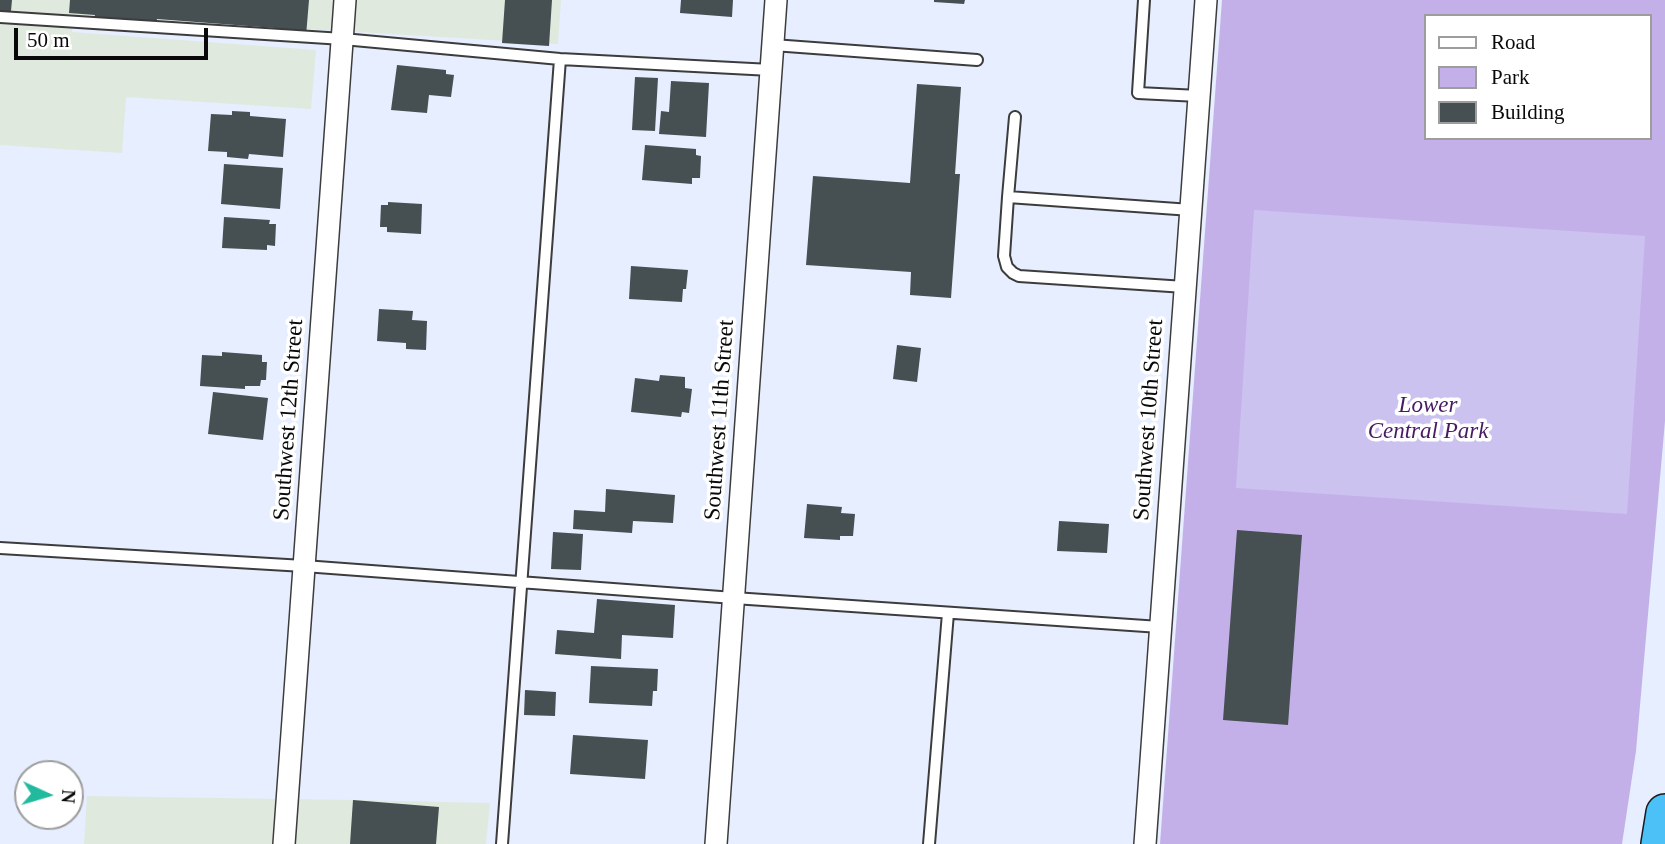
<!DOCTYPE html>
<style>
body{margin:0}
#map{position:relative;width:1665px;height:844px;overflow:hidden;background:#e6eeff;font-family:"Times New Roman",serif}
canvas{display:block}
.legend{position:absolute;left:1424px;top:14px;width:228px;height:126px;box-sizing:border-box;background:#fff;border:2px solid #9d9d9d;margin:0;padding:9px 12px;list-style:none;font-size:21px;color:#090909}
.legend li{display:flex;align-items:center;gap:14px;height:35px}
.legend b{width:35px;border:2px solid #9d9d9d}
.north{position:absolute;left:14px;top:760px;width:70px;height:70px;box-sizing:border-box;background:#fff;border:2px solid #9d9d9d;border-radius:50%;rotate:94deg;font-size:19px;font-weight:700;line-height:28px;text-align:center;color:#090909}
.north::after{content:'';display:block;margin:auto;width:24px;height:32px;background:#21ba9e;clip-path:polygon(50% 0,100% 100%,50% 72%,0 100%)}
.scale{position:absolute;left:14px;top:28px;width:194px;height:32px;box-sizing:border-box;border:4px solid #090909;border-top:0;padding-left:9px;font-size:21px;line-height:24px;white-space:nowrap;color:#090909;-webkit-text-stroke:5px #fff;paint-order:stroke}
</style>
<div id="map">
<canvas width="1665" height="844"></canvas>
<ul class="legend">
<li><b style="height:9px;background:#fff"></b>Road</li>
<li><b style="height:19px;background:#c4b0e9"></b>Park</li>
<li><b style="height:19px;background:#464f52"></b>Building</li>
</ul>
<div class="north">N</div>
<div class="scale">50 m</div>
</div>
<script>
const c = document.querySelector('canvas').getContext('2d');
c.lineJoin = 'round';
function fill(path, color) { c.fillStyle = color; c.fill(path, 'evenodd'); }
const poly = rows => new Path2D(rows.map(r => 'M' + r).join(''));
function trace(path, color, width, dash) { c.strokeStyle = color; c.lineWidth = width; c.lineCap = dash ? 'butt' : 'round'; c.setLineDash(dash || []); c.stroke(path); }
function write(font, color, halo, rows, align = 'center') {
  c.font = font + ' "Times New Roman",serif'; c.lineWidth = 7; c.setLineDash([]); c.textBaseline = 'middle'; c.strokeStyle = halo; c.fillStyle = color; for (const [text, x, y, turn = 0] of rows) {
    c.save(); c.translate(x, y); c.rotate((+turn || 0) * Math.PI / 180); c.textAlign = isNaN(turn) ? turn : align; if (halo) c.strokeText(text, 0, 0); c.fillText(text, 0, 0); c.restore();
  }
}
fill(poly([
 [0,0,561,0,558,44,73,15,72,32,316,50,311,109,126,97,122,153,0,145],
 [87,796,353,800,490,803,486,844,84,844]
]), '#e0e9dd');
fill(poly([
 [1222,0,1665,0,1665,421,1636,751,1622,844,1160,844],
 [1425,16,1649,16,1649,138,1425,138]
]), '#c4b0e9');
fill(poly([
 [1254,210,1645,236,1627,514,1236,488]
]), '#ccc2f0');
fill(poly([
 [0,0,12,0,11,11,0,11],
 [70,0,309,0,306,36,274,34,275,28,157,19,156,23,94,19,95,15,69,13],
 [505,0,552,0,549,46,502,43],
 [681,0,733,0,732,17,680,13],
 [934,0,965,0,964,4,934,2],
 [397,65,446,70,446,74,454,75,451,97,429,95,427,113,391,110],
 [635,77,658,78,655,131,632,130],
 [671,81,709,83,706,137,659,134,661,111,669,112],
 [917,84,961,87,955,174,960,174,951,298,910,295,911,272,806,265,813,176,910,183],
 [232,111,250,112,250,116,286,119,283,157,249,154,248,159,227,157,227,152,208,151,211,114,232,115],
 [645,145,696,149,696,155,701,156,700,178,692,178,692,184,642,180],
 [224,164,283,168,280,209,221,204],
 [388,202,422,204,421,234,387,232,387,227,380,227,381,205,388,205],
 [224,217,270,220,269,224,276,224,275,246,267,245,267,250,222,248],
 [631,266,688,270,686,289,683,289,682,302,629,299],
 [379,309,413,311,412,320,427,321,426,350,406,349,406,343,377,341],
 [897,345,921,348,917,382,893,379],
 [222,352,262,355,262,362,267,362,266,380,261,380,260,386,245,386,245,389,200,386,202,355,222,356],
 [660,375,685,377,685,388,692,389,689,413,682,412,681,417,631,412,635,378,659,381],
 [213,392,268,398,263,440,208,434],
 [606,489,675,495,673,523,633,521,632,533,573,529,574,510,605,512],
 [807,504,842,507,841,513,855,514,853,536,840,536,840,540,804,538],
 [1059,521,1109,524,1107,553,1057,551],
 [1237,530,1302,535,1288,725,1223,720],
 [553,532,583,534,581,570,551,569],
 [597,599,675,605,673,638,622,635,621,659,555,654,557,630,594,633],
 [591,666,658,669,657,691,653,691,652,706,589,703],
 [525,690,556,692,555,716,524,715],
 [573,735,648,740,645,779,570,774],
 [353,800,439,807,436,844,350,844]
]), '#464f52');
const service = poly([
 [1144,0,1138,93,1199,96],
 [0,17,343,39,560,59,771,70],
 [773,45,977,60],
 [1008,197,1015,117],
 [1185,287,1019,276,1013,273,1007,267,1004,256,1008,197,1191,210],
 [0,548,304,566,734,598,1160,627],
 [502,844,560,59],
 [929,844,948,613]
]);
const minor = poly([
 [284,844,345,0],
 [716,844,776,0],
 [1145,844,1206,0]
]);
const motorway = poly([
 [1660,844,1665,813]
]);
trace(service, '#3c3c3c', 14);
trace(minor, '#3c3c3c', 24);
trace(motorway, '#1a1a1a', 40);
trace(service, '#fff', 10);
trace(minor, '#fff', 21);
trace(motorway, '#4cc1f7', 37);
write('italic 23px', '#481a61', '#fff', [
 ["Lower",1428,406],
 ["Central Park",1428,432]
]);
write('23px', '#090909', '#fff', [
 ["Southwest 12th Street",289,420,-86],
 ["Southwest 11th Street",720,420,-86],
 ["Southwest 10th Street",1149,420,-86]
]);
</script>
